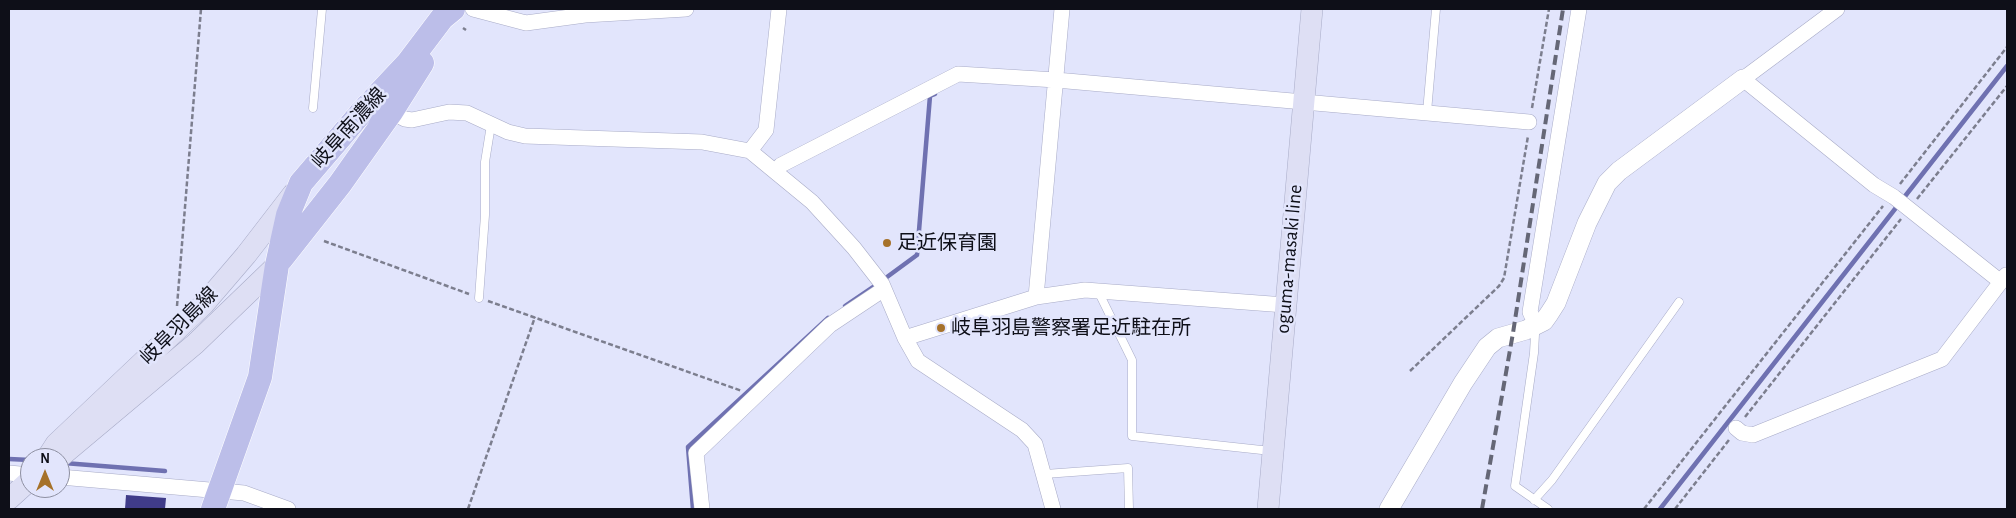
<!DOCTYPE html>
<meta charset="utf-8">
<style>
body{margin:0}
#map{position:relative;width:2016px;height:518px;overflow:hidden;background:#e2e5fc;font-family:"Alegreya Sans",sans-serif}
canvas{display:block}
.frame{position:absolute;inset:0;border:10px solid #0e0f18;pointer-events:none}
.north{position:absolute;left:20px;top:448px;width:50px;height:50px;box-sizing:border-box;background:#e2e5fc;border:1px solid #8d8fa1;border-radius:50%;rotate:0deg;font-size:14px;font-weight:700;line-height:20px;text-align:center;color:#0e0f18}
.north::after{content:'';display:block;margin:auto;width:18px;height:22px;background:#a6722a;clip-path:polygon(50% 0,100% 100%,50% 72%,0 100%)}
</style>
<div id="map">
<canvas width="2016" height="518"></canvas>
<div class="frame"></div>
<div class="north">N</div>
</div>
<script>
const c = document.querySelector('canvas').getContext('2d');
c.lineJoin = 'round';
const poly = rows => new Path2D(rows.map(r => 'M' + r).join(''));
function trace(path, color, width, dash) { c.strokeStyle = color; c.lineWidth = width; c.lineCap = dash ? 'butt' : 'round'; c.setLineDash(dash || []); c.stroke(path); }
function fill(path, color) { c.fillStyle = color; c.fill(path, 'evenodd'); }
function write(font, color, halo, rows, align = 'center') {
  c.font = font + ' "Alegreya Sans","Noto Sans JP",sans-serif'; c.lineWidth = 5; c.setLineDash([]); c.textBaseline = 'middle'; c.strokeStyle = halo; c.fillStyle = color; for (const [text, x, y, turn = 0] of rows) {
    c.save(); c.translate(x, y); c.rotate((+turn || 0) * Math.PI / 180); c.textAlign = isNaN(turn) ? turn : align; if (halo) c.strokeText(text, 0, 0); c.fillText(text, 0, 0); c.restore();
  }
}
trace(poly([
 [887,277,917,255,930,96,935,94],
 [845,306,873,287],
 [9,459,30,460],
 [64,463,165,471],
 [693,509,688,447,828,318],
 [1660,509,2007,66]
]), '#6f71b1', 4.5);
fill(poly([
 [126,495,166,498,165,509,125,509]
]), '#403c89');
const service = poly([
 [313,108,322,9],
 [1427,112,1436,9],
 [1098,291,1132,360,1132,436,1271,451],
 [479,298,485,215,485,162,491,125],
 [1533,327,1535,334,1534,353,1515,486,1548,509],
 [1045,474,1128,468,1129,509],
 [1534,500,1552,480,1679,302]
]);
const minor = poly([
 [473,9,526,23,585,15,686,9],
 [1837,9,1743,79,1874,185,1894,197,2001,282],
 [391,112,405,119,412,120,449,112,467,113,508,132,525,136,702,142,750,151,812,202,854,248,882,284,905,338,918,361,1022,430,1035,444,1053,509],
 [750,151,766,130,779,9],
 [775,171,781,165,958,74,1056,80,1529,122],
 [1036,297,1062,9],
 [1536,325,1530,312,1579,9],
 [905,338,1036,297,1085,290,1285,305],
 [1736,428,1742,433,1753,435,1942,359,2006,275],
 [9,473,30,475],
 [60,477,244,493,288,509],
 [702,509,696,453,830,325,884,289]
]);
const tertiary = poly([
 [1389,509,1463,383,1487,347,1498,338,1526,330,1544,321,1549,314,1556,303,1587,223,1607,183,1619,171,1743,79]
]);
const secondary = poly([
 [47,458,56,444,204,304,246,255,293,194],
 [59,458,195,344,277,265],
 [9,499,30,480],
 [1268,509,1312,9]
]);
const primary = poly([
 [281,259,340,184,391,112,422,63],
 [213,509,260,377,277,265,288,215,301,183,360,114,408,63,442,18,453,9]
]);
trace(service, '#a8abc7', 9);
trace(minor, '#a8abc7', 16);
trace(tertiary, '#a8abc7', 20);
trace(secondary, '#a8abc7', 22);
trace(primary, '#fff', 25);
trace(poly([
 [463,28,466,30],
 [1532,108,1549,9],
 [1900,184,2007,47],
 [1917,199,2007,86],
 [324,241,469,294],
 [488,301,742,391],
 [177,306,201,9],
 [1410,371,1499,286,1504,278,1528,136],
 [1745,417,1901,219],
 [468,509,535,317],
 [1644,509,1883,206],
 [1675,509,1729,440]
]), '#7c7e8e', 2.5, [5, 2.5]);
trace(service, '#fff', 8);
trace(minor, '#fff', 15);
trace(tertiary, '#fff', 19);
trace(secondary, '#dedff4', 21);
trace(primary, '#bcbee9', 24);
trace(poly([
 [1482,509,1513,333,1563,9]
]), '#656776', 4, [10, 5]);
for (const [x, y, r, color] of [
 [887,243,5,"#a6722a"],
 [941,328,5,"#a6722a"]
]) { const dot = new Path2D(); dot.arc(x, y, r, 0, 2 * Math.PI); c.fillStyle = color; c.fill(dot); trace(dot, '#e2e5fc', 2); }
write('20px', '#0e0f18', '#e2e5fc', [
 ["岐阜南濃線",349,128,-48],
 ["oguma-masaki line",1289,259,-85],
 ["岐阜羽島線",179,326,-45]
]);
write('20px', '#0e0f18', '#e2e5fc', [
 ["足近保育園",897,243],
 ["岐阜羽島警察署足近駐在所",951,328]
], 'left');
</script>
